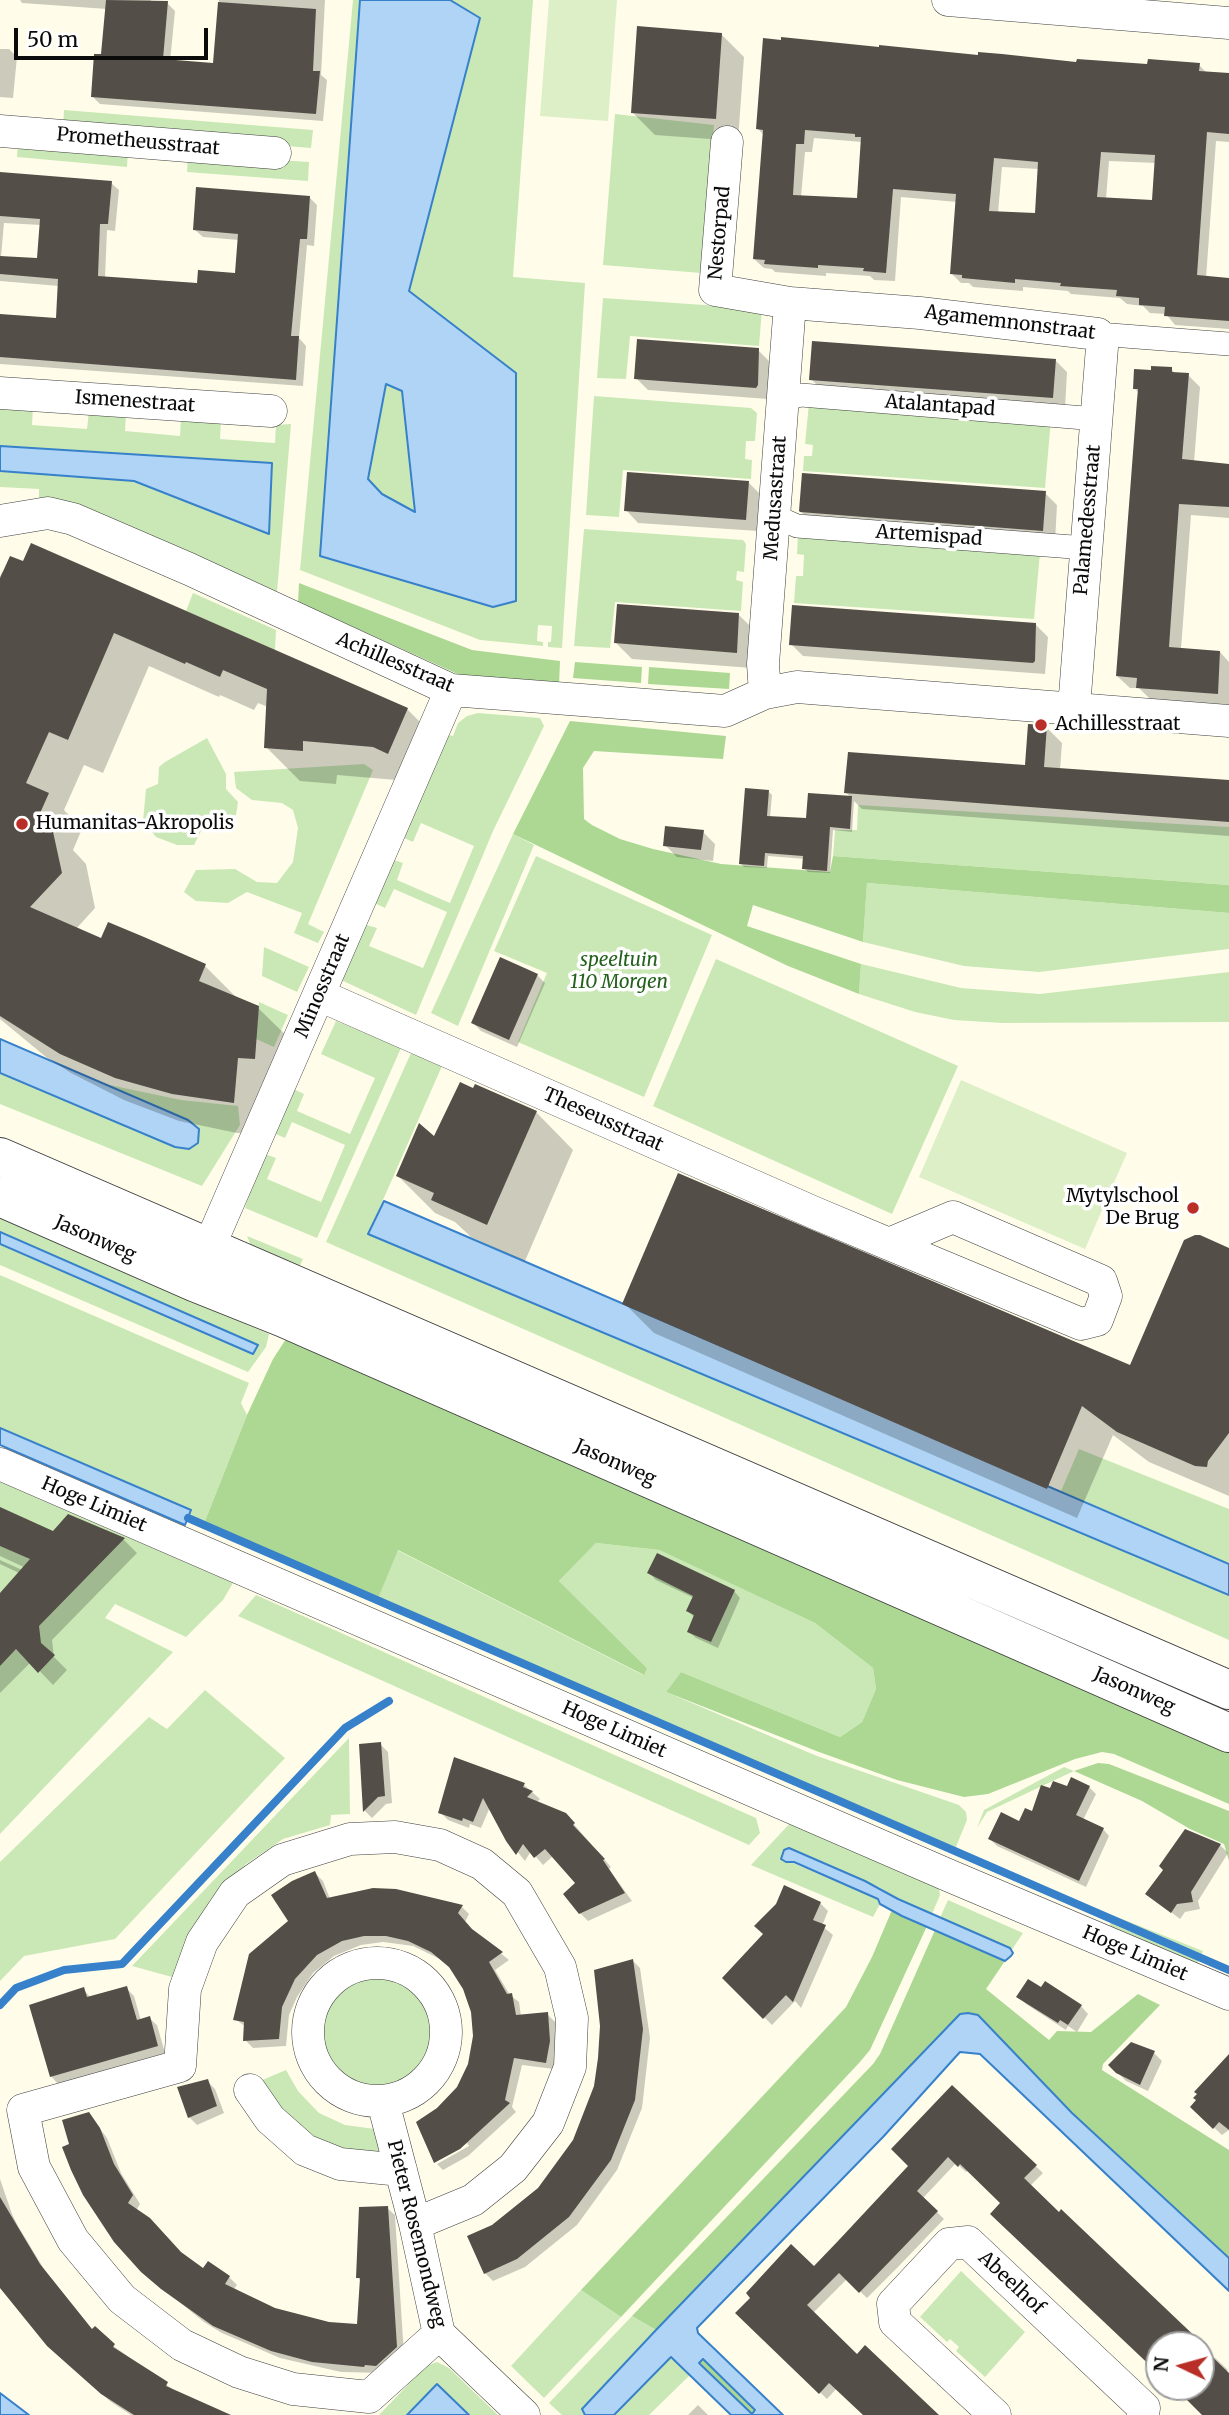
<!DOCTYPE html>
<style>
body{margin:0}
#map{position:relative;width:1229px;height:2415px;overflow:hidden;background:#fffdea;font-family:Merriweather,serif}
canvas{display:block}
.north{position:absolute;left:1145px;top:2331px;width:70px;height:70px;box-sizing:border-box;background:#fff;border:2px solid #9d9d9d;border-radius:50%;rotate:275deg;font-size:19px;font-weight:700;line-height:28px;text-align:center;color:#0b0b0b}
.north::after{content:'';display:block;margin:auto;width:24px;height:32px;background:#b92e26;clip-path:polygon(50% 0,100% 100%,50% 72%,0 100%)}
.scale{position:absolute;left:14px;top:28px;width:194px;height:32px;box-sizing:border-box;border:4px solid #0b0b0b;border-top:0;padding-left:9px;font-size:21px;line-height:24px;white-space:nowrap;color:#0b0b0b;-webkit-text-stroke:5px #fff;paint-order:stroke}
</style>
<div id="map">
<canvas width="1229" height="2415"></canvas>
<div class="north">N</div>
<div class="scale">50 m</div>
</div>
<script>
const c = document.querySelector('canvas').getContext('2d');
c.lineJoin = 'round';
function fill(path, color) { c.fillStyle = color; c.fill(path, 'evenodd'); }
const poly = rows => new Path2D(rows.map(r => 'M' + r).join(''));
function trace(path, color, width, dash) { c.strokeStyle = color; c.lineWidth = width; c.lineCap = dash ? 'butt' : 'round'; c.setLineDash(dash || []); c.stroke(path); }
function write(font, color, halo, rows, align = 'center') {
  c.font = font + ' Merriweather,serif'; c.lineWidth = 7; c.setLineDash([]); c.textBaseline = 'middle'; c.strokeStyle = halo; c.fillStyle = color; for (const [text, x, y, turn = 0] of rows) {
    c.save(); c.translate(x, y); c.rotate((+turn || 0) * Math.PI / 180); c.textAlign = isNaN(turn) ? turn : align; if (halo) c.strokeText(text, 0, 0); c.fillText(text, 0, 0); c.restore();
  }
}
fill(poly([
 [353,0,360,0,320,556,493,607,516,374,408,292,480,19,450,0,533,0,513,277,585,283,562,648,548,647,548,642,551,642,552,626,538,625,537,641,543,642,543,646,480,640,300,570],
 [64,110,313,130,311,148,63,128],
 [615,114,714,125,701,273,603,265],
 [18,140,128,150,127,167,17,157],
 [188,154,309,162,308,181,187,172],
 [603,298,762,309,759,346,630,336,626,379,597,378],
 [386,383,402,390,416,512,382,494,368,479],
 [594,396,751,408,757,413,755,441,746,441,745,459,752,460,751,479,623,470,619,517,586,515],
 [809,403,1051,419,1045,488,803,471,804,456,812,456,813,445,805,444],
 [0,404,33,407,32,425,87,429,89,411,126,414,125,431,180,436,181,418,221,421,220,439,275,443,276,425,291,424,277,592,126,528,39,504,39,489,0,487,0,471,134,481,268,534,272,463,0,446],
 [584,529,743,540,746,544,744,572,737,571,736,580,743,582,741,611,615,602,610,648,574,646],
 [798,534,1040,553,1034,619,794,603,796,576,803,576,804,555,797,554],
 [193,593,276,630,275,650,186,611],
 [478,713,540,718,544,726,493,831,416,1015,339,979,363,924,377,928,369,946,423,968,447,912,394,889,385,908,372,902,391,859,403,863,397,880,450,903,474,846,421,823,413,842,402,837,446,734,453,736,458,723,467,716],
 [207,738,226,774,226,789,238,802,236,815,228,817,209,815,194,845,177,845,156,837,143,821,146,789,158,784,159,767,165,762],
 [364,764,373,770,308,924,324,932,318,943,294,933,302,913,247,892,228,903,196,901,184,892,196,870,235,869,257,882,277,883,293,862,298,828,293,810,282,803,252,800,236,788,234,772],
 [858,805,1229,827,1229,885,833,856,835,830,857,830],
 [513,834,534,845,458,1026,431,1013],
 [536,856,712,935,644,1097,518,1042,547,973,494,951],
 [867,883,1229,913,1229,949,1039,972,964,966,863,942],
 [264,947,309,967,297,992,262,976],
 [716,959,958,1066,892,1214,653,1106],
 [861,964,961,988,1040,994,1229,972,1229,1022,1002,1023,954,1020,915,1012,859,994],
 [259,1002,288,1015,274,1047,256,1039],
 [336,1021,401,1048,317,1238,245,1208,262,1153,276,1158,267,1179,321,1202,345,1145,292,1122,285,1138,271,1132,291,1088,304,1094,297,1111,350,1134,375,1078,321,1054],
 [411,1053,442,1066,368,1234,1229,1595,1229,1640,326,1242],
 [0,1073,175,1147,189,1149,198,1143,199,1129,188,1120,105,1084,181,1100,238,1106,240,1125,202,1186,0,1104],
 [0,1204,227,1316,269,1334,266,1347,248,1372,0,1265],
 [247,1236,303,1259,296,1274,251,1246],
 [0,1275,249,1383,241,1403,247,1415,203,1526,0,1439],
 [1079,1449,1229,1509,1229,1564,1061,1491],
 [0,1482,233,1583,223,1600,186,1637,115,1604,105,1618,173,1652,0,1834],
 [596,1543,659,1550,815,1623,873,1668,876,1689,862,1722,840,1737,681,1672,666,1692,817,1756,959,1805,966,1812,967,1820,953,1854,377,1601,397,1550,643,1675,647,1668,559,1581],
 [256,1595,756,1818,760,1833,749,1845,238,1616],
 [205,1690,285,1758,115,1939,24,1956,0,1981,0,1862,149,1717,167,1729],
 [349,1738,350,1814,331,1815,330,1825,283,1839,246,1864,212,1899,187,1937,172,1977,132,1966],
 [1064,1767,1074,1771,987,1812,977,1828,984,1810],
 [793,1820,938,1883,940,1895,932,1914,898,1899,879,1887,797,1853,794,1849,784,1850,781,1858,878,1899,880,1904,873,1917,751,1865],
 [948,1900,1023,1933,1011,1951,1009,1948,940,1918],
 [1112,1915,1203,1951,1194,1971,1109,1931],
 '318 2032a58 58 0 1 1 116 0a58 58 0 1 1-116 0Z',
 [286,2070,298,2091,319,2113,345,2125,375,2129,381,2158,350,2156,285,2123,260,2081],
 [961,2271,1025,2332,985,2377,956,2351,959,2347,950,2339,947,2342,920,2317],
 [581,2290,621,2317,544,2398,511,2366],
 [632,2316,656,2330,583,2409,585,2415,562,2415,549,2403],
 [671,2357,690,2375,649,2415,614,2415],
 [437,2362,449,2368,498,2415,469,2415,437,2384,407,2415,379,2415,426,2366]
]), '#cae8b5');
fill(poly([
 [299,583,472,650,560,661,559,686,462,676,298,602],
 [575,662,642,667,641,683,573,678],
 [649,667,730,673,729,689,648,684],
 [570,721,726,736,723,759,594,751,583,768,584,819,592,825,620,839,653,849,721,864,830,872,833,856,1229,885,1229,913,867,883,863,942,753,905,747,926,861,964,859,994,788,966,513,834],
 [286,1339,1229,1750,1229,1804,1114,1754,1102,1752,1075,1759,988,1794,964,1797,897,1780,819,1752,666,1692,681,1672,840,1737,862,1722,876,1689,873,1668,815,1623,659,1550,596,1543,559,1581,647,1668,644,1675,398,1550,377,1601,203,1526,247,1415,273,1359],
 [1098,1763,1109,1764,1229,1811,1229,1861,1224,1844,1190,1829,1142,1801,1074,1771],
 [892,1910,927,1926,870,2050,859,2063,621,2317,581,2290,846,2007,872,1957],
 [935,1930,1005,1961,986,1989,1049,2040,1057,2031,1091,2032,1138,1994,1160,2005,1103,2064,1102,2070,1229,2150,1229,2258,1072,2113,978,2015,960,2014,656,2330,632,2316,873,2064,880,2054],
 [700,2359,703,2359,756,2410,752,2414,699,2362]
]), '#acd894');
fill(poly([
 [549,0,617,0,608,121,540,116],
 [961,1080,1127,1153,1085,1249,919,1177]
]), '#ddefc6');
const water = poly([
 [360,0,450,0,480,18,409,291,516,373,516,601,493,607,320,556,360,0],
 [386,384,402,391,415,512,382,494,368,479,386,384],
 [0,446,272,463,269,534,134,481,0,471,0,446],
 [0,1039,188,1120,199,1129,198,1143,189,1149,175,1147,0,1073,0,1039],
 [384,1201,1229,1564,1229,1595,368,1234,384,1201],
 [0,1232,258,1345,253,1354,0,1244,0,1232],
 [0,1428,191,1510,185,1525,0,1445,0,1428],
 [789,1848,865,1881,898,1899,1010,1948,1013,1953,1011,1956,1005,1961,902,1916,880,1904,878,1899,794,1862,786,1862,781,1859,784,1850,789,1848],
 [968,2013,978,2015,1072,2113,1229,2258,1229,2291,980,2054,960,2052,883,2137,697,2328,698,2333,783,2415,731,2415,671,2357,614,2415,585,2415,582,2409,656,2330,960,2014,968,2013],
 [703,2359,755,2410,752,2414,699,2363,703,2359],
 [437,2384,469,2415,407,2415,437,2384],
 [0,2393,29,2415,0,2415,0,2393]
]);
fill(water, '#afd4f5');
trace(water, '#3781cb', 2);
fill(poly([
 [20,0,151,0,151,2,167,3,175,11,170,62,215,65,219,0,325,0,321,75,327,80,323,121,100,104,93,97,103,56,107,9,22,3],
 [721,34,744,57,738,141,655,135,632,112],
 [838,45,1078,64,1149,66,1199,65,1208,74,1229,75,1229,142,1216,141,1206,278,1229,279,1229,329,1175,325,1166,314,1150,313,1143,306,1127,304,1120,298,1071,294,1068,291,1023,287,1023,291,973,287,969,283,961,283,952,274,957,202,901,197,895,281,874,280,870,276,826,273,826,276,775,272,772,269,764,268,754,259,764,135,758,129],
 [814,138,862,142,858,200,801,197,805,152,812,152],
 [1109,161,1156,163,1153,202,1106,199],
 [1002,167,1039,169,1037,215,998,213],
 [0,49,9,49,17,57,13,98,0,97],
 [0,174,111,183,119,190,115,231,107,230,105,278,198,285,236,275,239,240,203,237,195,230,309,197,317,205,314,246,307,245,299,338,306,346,303,386,0,364,0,316,57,320,59,286,0,281],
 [4,223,41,225,38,260,1,257],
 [758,350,770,362,768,399,648,390,636,378],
 [1055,360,1067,372,1065,409,823,391,811,379],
 [1171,369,1176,374,1188,375,1200,387,1194,462,1229,465,1229,518,1191,515,1181,649,1220,652,1229,662,1229,705,1150,699,1139,688,1130,688,1117,676,1139,393,1134,388],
 [749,483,761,495,758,531,638,523,626,510],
 [1045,493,1057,505,1055,542,813,523,800,511],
 [2,572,407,709,442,744,408,781,337,775,336,784,300,781,266,747,268,707,258,703,254,710,220,695,219,697,149,666,103,773,84,765,64,810,82,829,73,850,86,864,95,908,76,929,102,940,205,966,239,1000,258,1008,293,1042,268,1136,237,1133,179,1121,124,1100,71,1073,46,1057,0,1019,0,577],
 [739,615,755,631,752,668,632,659,616,643],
 [1036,625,1048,637,1045,674,803,656,791,644],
 [1046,727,1062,743,1060,770,1229,782,1229,836,862,809,854,801,852,832,833,830,830,873,808,872,804,868,805,859,768,856,767,868,744,867,741,864,769,792,772,795,770,818,808,820,852,798,846,793,1026,767],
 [703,832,715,844,713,861,677,857,665,845],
 [537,975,545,983,517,1047,481,1031,473,1023],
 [536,1112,573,1150,525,1261,471,1237,455,1222,435,1213,398,1176,435,1139],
 [1229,1250,1229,1496,1149,1462,1113,1435,1077,1518,654,1333,624,1303,1131,1367],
 [0,1509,54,1533,69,1516,124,1540,137,1553,52,1640,54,1657,67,1670,53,1685,31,1662,0,1693,0,1596,19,1573,0,1564,0,1560,29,1573,30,1570,0,1556],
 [649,1573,734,1591,740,1598,718,1648,696,1638,689,1632,695,1618,688,1611,694,1598,656,1580],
 [380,1744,388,1752,392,1803,386,1804,372,1818,365,1811,361,1745],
 [455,1759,524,1785,540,1799,536,1803,565,1814,611,1867,609,1869,632,1901,588,1921,580,1913,577,1883,553,1856,543,1865,531,1851,525,1861,508,1840,490,1807,481,1828,470,1824,469,1828,448,1820,440,1812],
 [1089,1787,1096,1794,1083,1820,1103,1829,1109,1836,1086,1887,997,1846,990,1839,1020,1823,1068,1788],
 [1220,1845,1228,1853,1198,1901,1200,1909,1185,1912,1180,1919,1147,1894],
 [315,1873,323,1881,330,1899,462,1907,469,1914,465,1922,474,1932,509,1960,495,1970,510,1995,519,2002,521,2016,547,2014,555,2022,557,2050,554,2069,522,2065,512,2107,516,2112,468,2156,443,2170,437,2164,469,2146,467,2143,435,2162,438,2110,458,2088,470,2064,475,2036,470,1999,452,1970,440,1959,413,1946,383,1942,361,1945,334,1956,313,1973,297,1997,289,2015,286,2046,253,2048,245,2040,246,2027,235,2019],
 [785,1888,820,1903,828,1911,822,1926,833,1935,801,2008,795,2001,772,2025,725,1978,766,1934],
 [633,1961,640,1968,650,2038,642,2108,617,2170,577,2225,525,2267,493,2281,485,2273,539,2189,575,2141,596,2086],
 [126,1988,134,1996,141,2021,149,2018,157,2025,165,2053,58,2084,51,2076,83,1989,91,1998],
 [1018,1996,1081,2006,1088,2014,1077,2032,1068,2026,1066,2030,1026,2004],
 [1154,2053,1162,2061,1148,2091,1126,2081,1110,2065],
 [1229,2074,1229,2130,1222,2135,1192,2107],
 [207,2081,215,2089,224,2113,197,2125,189,2117],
 [952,2088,1043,2173,1030,2186,1059,2214,1061,2212,1228,2370,1226,2372,1229,2375,1229,2415,1204,2415,1174,2387,1201,2387,1201,2345,1159,2345,1159,2372,1003,2203,969,2170,966,2172,956,2163,923,2198,944,2219,898,2267,867,2298,847,2279,813,2313,857,2356,937,2415,865,2415,837,2388,827,2399,737,2313,814,2268,910,2166],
 [89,2114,107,2138,121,2173,140,2204,136,2211,182,2255,203,2271,229,2277,237,2285,233,2290,275,2310,328,2324,359,2326,361,2281,358,2278,387,2208,395,2215,404,2355,384,2373,341,2372,280,2358,222,2333,204,2322,151,2279,71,2145],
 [0,2179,12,2214,18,2226,47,2274,93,2331,175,2391,230,2415,131,2415,111,2402,56,2353,0,2285],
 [698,2405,708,2415,688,2415]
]), '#0003');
trace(poly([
 [188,1518,1229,1970],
 [0,2005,16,1988,64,1970,122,1964,345,1728,389,1701]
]), '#3781cb', 8);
fill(poly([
 [106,0,168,1,163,59,213,63,218,2,316,9,313,71,320,71,316,114,91,97,94,54,101,54],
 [637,26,722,33,716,119,631,113],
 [781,37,879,47,879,45,978,55,978,52,1002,54,1076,62,1077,59,1147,64,1148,59,1200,63,1199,71,1229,73,1229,134,1207,132,1197,275,1229,278,1229,321,1164,316,1165,307,1139,305,1139,298,1116,296,1117,290,1060,286,1061,283,1015,279,1015,283,962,278,962,275,950,274,956,194,893,189,886,273,863,271,864,268,818,265,818,268,764,264,765,260,753,259,763,130,756,129,763,38,781,40],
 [805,130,855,134,855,137,861,137,857,198,793,195,796,144,804,144],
 [1101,152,1155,155,1152,200,1097,197],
 [994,158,1038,162,1035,213,989,211],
 [0,172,112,181,108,224,100,224,98,276,197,283,198,270,235,273,238,234,193,230,196,187,310,196,307,239,300,239,291,336,299,336,296,380,0,357,0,314,56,318,58,279,0,274,0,256,37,258,40,219,0,216],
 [637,339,759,348,758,385,756,388,634,379],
 [812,341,1056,359,1053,398,809,380],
 [1151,366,1172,367,1172,372,1189,373,1182,459,1229,464,1229,507,1179,504,1169,647,1220,651,1218,694,1136,688,1137,678,1116,676,1137,400,1138,389,1133,389,1134,369,1151,370],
 [627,472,749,481,746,520,624,511],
 [802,473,1046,491,1043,531,800,512,799,511],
 [31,543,408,708,388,754,373,747,303,741,303,751,264,748,267,689,223,670,220,677,186,662,185,664,114,633,68,740,49,732,26,783,49,793,37,820,52,827,62,873,30,907,101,938,108,922,144,937,206,964,199,981,259,1006,255,1059,238,1058,234,1103,172,1094,115,1078,60,1054,0,1016,0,578,10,556,23,561],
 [617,604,739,613,737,653,614,643],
 [792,605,1036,623,1035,661,1033,663,789,645],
 [1028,724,1047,725,1044,767,1229,780,1229,822,844,793,848,752,1025,765],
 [745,788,769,790,767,816,806,818,808,793,852,796,850,829,830,827,827,871,802,869,803,856,765,853,764,866,739,864],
 [665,826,704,830,701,850,663,846],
 [500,957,538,974,509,1040,471,1023],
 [460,1082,473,1088,475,1084,537,1111,487,1225,431,1200,434,1193,396,1176,419,1123,434,1136],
 [678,1173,1130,1365,1184,1240,1195,1235,1200,1235,1229,1248,1229,1433,1208,1461,1207,1467,1195,1466,1117,1432,1082,1406,1047,1489,622,1304],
 [0,1507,53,1531,68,1514,125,1538,39,1626,41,1643,55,1655,38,1673,16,1649,0,1666,0,1593,30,1559,0,1546],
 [657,1553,735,1590,711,1642,687,1632,694,1615,686,1611,693,1596,647,1573],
 [381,1742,385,1796,378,1797,363,1812,359,1744],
 [454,1757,525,1783,523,1787,533,1791,527,1797,566,1813,575,1823,573,1825,605,1859,603,1860,625,1893,579,1914,563,1894,575,1883,545,1849,534,1858,523,1844,516,1855,506,1841,483,1798,473,1822,463,1818,462,1821,438,1813],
 [1071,1777,1090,1786,1076,1815,1104,1828,1079,1881,988,1839,1001,1812,1019,1821,1025,1808,1032,1811,1041,1785,1050,1788,1053,1781,1067,1786],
 [1185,1829,1221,1844,1191,1892,1193,1902,1177,1904,1171,1913,1145,1894,1163,1870,1159,1866],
 [315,1871,327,1898,373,1888,396,1889,463,1905,458,1913,472,1929,503,1952,489,1962,507,1994,512,1993,516,2015,548,2012,550,2041,546,2063,514,2058,505,2100,510,2103,460,2149,434,2163,416,2122,437,2108,457,2087,468,2064,473,2036,471,2012,463,1989,449,1967,431,1952,408,1941,386,1936,364,1936,342,1941,317,1955,295,1979,282,2007,279,2039,243,2041,244,2022,233,2020,249,1954,288,1921,271,1895,292,1881],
 [784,1885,821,1902,813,1920,826,1925,793,2002,786,1995,763,2019,722,1978,763,1934,754,1926,776,1904],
 [633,1959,643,2029,635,2100,611,2160,569,2217,517,2259,484,2274,467,2236,492,2225,538,2188,573,2140,594,2086,598,2058,600,2026,594,1970],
 [1028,1979,1041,1987,1045,1981,1082,2005,1068,2025,1060,2020,1058,2023,1016,1997],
 [127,1986,137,2020,150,2016,158,2046,50,2077,29,2005,84,1987,87,1997],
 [1131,2042,1155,2051,1140,2085,1116,2073,1108,2065],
 [1229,2054,1229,2130,1219,2122,1213,2129,1190,2107,1196,2100,1193,2098,1197,2094,1194,2092],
 [208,2079,217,2106,188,2118,177,2087],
 [952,2085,1037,2165,1024,2178,1059,2212,1061,2209,1204,2345,1159,2345,1159,2374,990,2214,1000,2203,960,2164,958,2167,948,2157,917,2191,938,2211,891,2260,859,2293,839,2273,807,2305,857,2354,865,2345,939,2415,863,2415,829,2383,819,2394,735,2313,750,2298,746,2293,791,2244,814,2266,838,2241,908,2166,891,2149],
 [89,2112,100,2128,114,2164,133,2195,128,2203,150,2218,181,2252,203,2268,208,2261,230,2276,225,2284,275,2308,329,2322,357,2324,360,2278,356,2278,359,2207,388,2206,397,2347,376,2366,365,2365,364,2367,312,2362,271,2351,213,2326,161,2289,141,2272,114,2242,83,2195,71,2170,62,2147,69,2144,62,2120],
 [0,2197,40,2264,92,2329,95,2326,115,2344,113,2347,168,2382,166,2386,231,2415,134,2415,101,2394,47,2346,0,2288],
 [1201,2346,1229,2373,1229,2415,1202,2415,1174,2387,1201,2387]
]), '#544e48');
const pedestrian = poly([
 [1098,334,1229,344],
 [783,400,801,395,1097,419],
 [774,516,797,526,1086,548]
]);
const minor = poly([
 [948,0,1229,23],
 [0,131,275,153],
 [727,142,715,290,790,303,920,313,1098,334,1102,347,1074,708],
 [0,393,271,411],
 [0,521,48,513,73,519,189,569,451,690,725,711,765,693,797,687,1229,721],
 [765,693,763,664,790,303],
 [319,995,815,1213,889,1244,1081,1324,1097,1320,1106,1296,1101,1281,953,1217,889,1244],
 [199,1270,451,690],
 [0,1464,950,1876,1229,1994],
 '308 2032a69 69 0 1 1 138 0a69 69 0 1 1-138 0Z',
 [250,2090,270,2119,305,2150,340,2164,401,2170],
 [383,2102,415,2224,439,2334,524,2415],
 [415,2224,473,2200,513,2168,548,2123,570,2067,572,2018,560,1967,517,1893,482,1864,440,1845,395,1837,350,1839,282,1860,235,1893,202,1942,185,1989,180,2066,23,2110,34,2167,73,2240,122,2299,182,2345,239,2372,293,2389,369,2397,439,2334],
 [995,2415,895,2322,893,2304,949,2244,968,2242,1144,2408,1143,2415]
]);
const tertiary = poly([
 [0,1157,1229,1690],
 [0,1197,194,1282,284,1318,1229,1733]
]);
trace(pedestrian, '#3e3e3e', 24);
trace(minor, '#3e3e3e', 33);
trace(tertiary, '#3e3e3e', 40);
trace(pedestrian, '#fff', 23);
trace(minor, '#fff', 32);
trace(tertiary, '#fff', 38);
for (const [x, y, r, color] of [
 [1041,725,7,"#b92e26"],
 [22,824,7,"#b92e26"],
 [1193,1208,7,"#b92e26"]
]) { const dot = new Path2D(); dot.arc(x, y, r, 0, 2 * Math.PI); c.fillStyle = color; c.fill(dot); trace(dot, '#fff', 2.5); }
write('19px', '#0b0b0b', '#fff', [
 ["Prometheusstraat",138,142,5],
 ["Nestorpad",720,233,-85],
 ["Agamemnonstraat",1010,323,7],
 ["Ismenestraat",135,402,4],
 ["Atalantapad",940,406,4],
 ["Medusastraat",776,498,-86],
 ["Palamedesstraat",1088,520,-85],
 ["Artemispad",929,536,4],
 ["Achillesstraat",395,663,23],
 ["Minosstraat",323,986,-67],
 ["Theseusstraat",603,1120,24],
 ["Jasonweg",95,1239,24],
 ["Jasonweg",615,1463,24],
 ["Hoge Limiet",94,1505,23],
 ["Jasonweg",1134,1691,24],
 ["Hoge Limiet",614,1730,24],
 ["Hoge Limiet",1135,1954,23],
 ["Pieter Rosemondweg",416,2234,76],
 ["Abeelhof",1011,2283,43]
]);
write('19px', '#0b0b0b', '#fff', [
 ["Achillesstraat",1055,725],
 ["Humanitas-Akropolis",36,824],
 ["Mytylschool",1179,1197,"right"],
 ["De Brug",1179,1219,"right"]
], 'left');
write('italic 19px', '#24611d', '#fff', [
 ["speeltuin",619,961],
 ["110 Morgen",619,983]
]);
</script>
